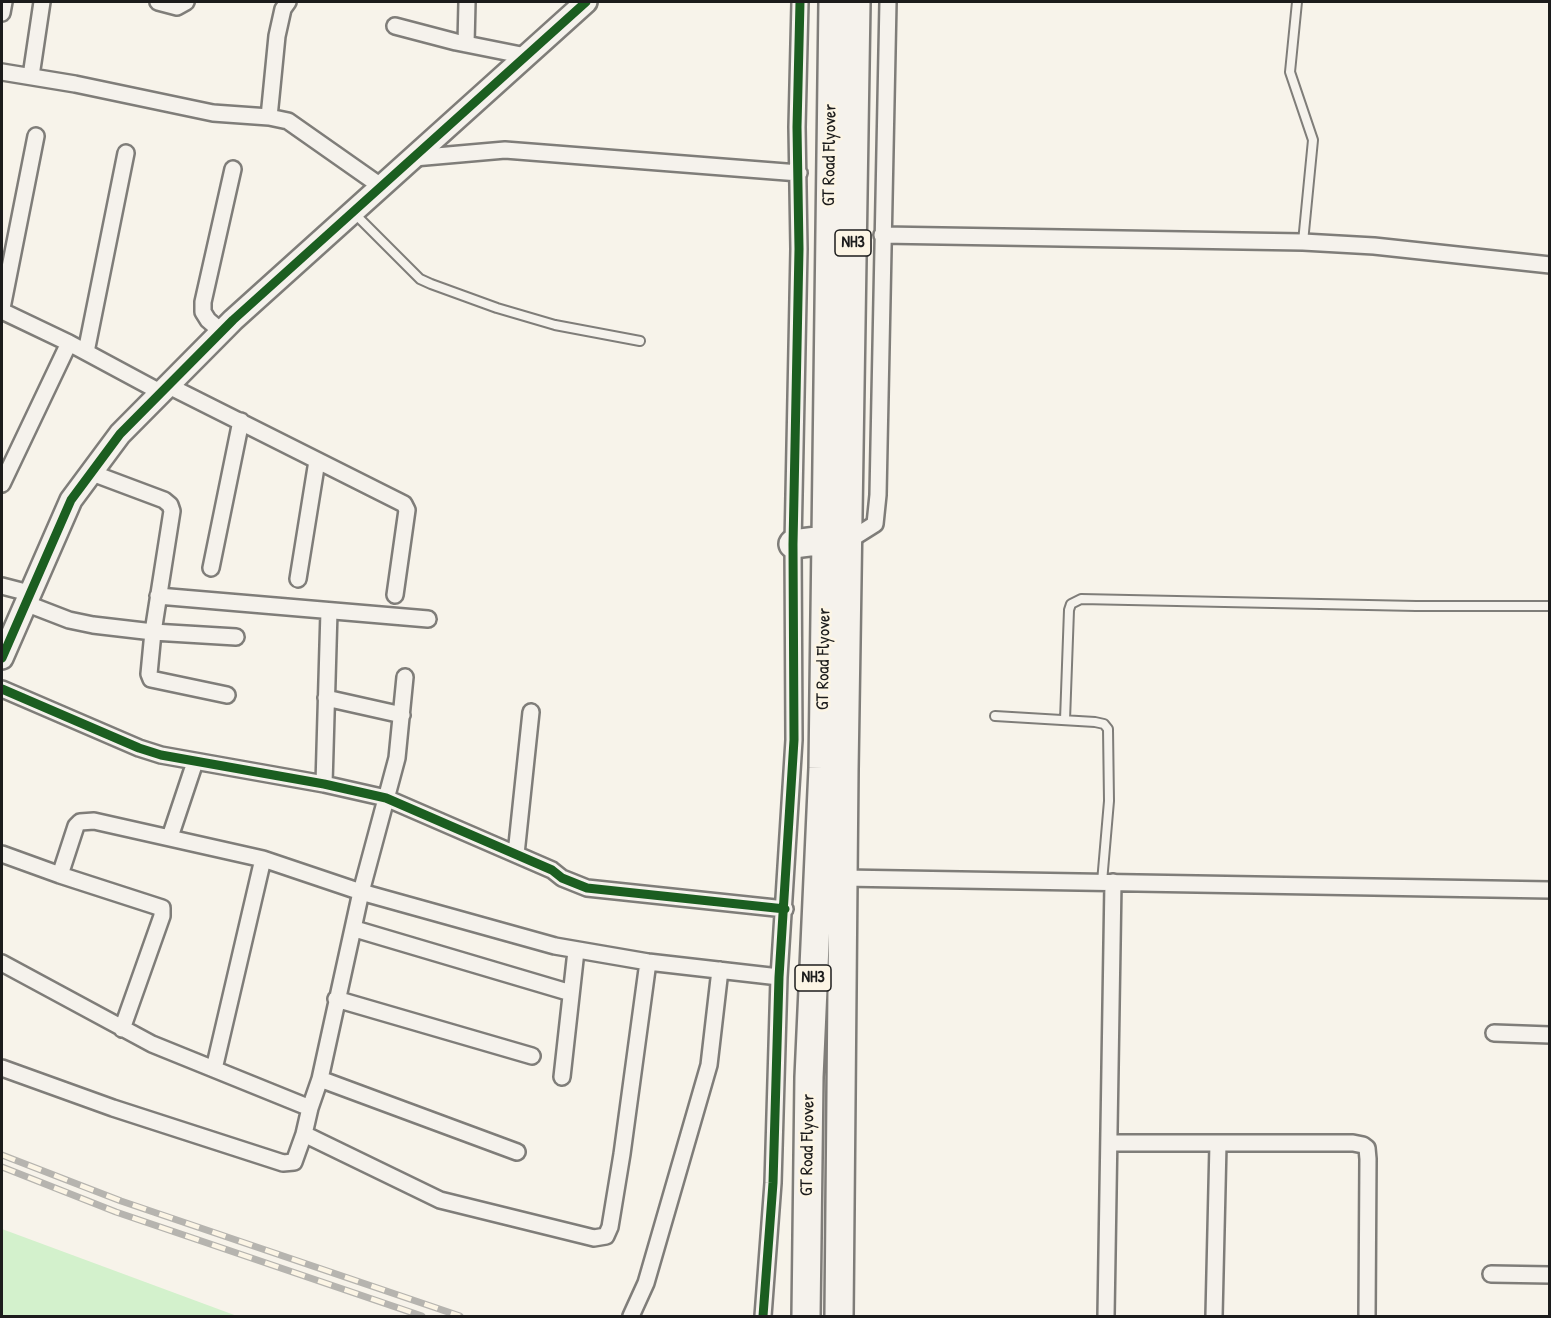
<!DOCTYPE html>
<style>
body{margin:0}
#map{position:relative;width:1551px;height:1318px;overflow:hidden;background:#f7f3ea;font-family:"Patrick Hand",sans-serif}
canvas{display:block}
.frame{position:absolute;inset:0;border:3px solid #1c1c1c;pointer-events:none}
</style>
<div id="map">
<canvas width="1551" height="1318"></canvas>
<div class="frame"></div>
</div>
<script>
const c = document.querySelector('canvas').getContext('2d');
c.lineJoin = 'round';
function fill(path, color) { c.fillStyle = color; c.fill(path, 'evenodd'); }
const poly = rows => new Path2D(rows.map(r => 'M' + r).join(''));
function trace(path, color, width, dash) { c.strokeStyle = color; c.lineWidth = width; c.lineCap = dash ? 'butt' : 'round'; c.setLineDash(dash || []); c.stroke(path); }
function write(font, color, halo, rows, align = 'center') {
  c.font = font + ' "Patrick Hand",sans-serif'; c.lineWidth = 5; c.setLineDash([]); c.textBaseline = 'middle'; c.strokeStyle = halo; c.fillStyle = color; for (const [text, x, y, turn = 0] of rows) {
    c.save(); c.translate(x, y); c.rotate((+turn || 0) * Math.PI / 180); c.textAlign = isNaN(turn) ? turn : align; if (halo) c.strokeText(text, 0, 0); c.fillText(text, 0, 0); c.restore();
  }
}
fill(poly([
 [2,1229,237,1316,2,1316]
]), '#d3f1cc');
const lane = poly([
 [1297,2,1290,72,1313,140,1303,242],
 [354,213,420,279,431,284,497,308,555,325,640,341],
 [995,716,1095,722,1104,724,1108,729,1109,801,1102,882],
 [1065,720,1069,610,1071,604,1081,599,1416,606,1550,606]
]);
const street = poly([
 [158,2,177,7,186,2],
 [2,13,4,2],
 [395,26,456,42,526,56],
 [466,44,467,2],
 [2,72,75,84,213,113,269,117,288,121,382,187],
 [31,76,42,2],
 [269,117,277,36,283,9,288,2],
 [414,158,505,150,799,173],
 [882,235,1303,242,1374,246,1550,265],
 [2,308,36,136],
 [2,311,69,343,162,393],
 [222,332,208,320,203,312,203,302,233,169],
 [86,352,126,153],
 [169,386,404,504,407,510,395,595],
 [92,473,164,500,170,505,172,511,153,632,149,674,151,679,227,695],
 [2,484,69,343],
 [848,541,875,524,878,495,888,2],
 [211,568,241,421],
 [298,579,317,461],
 [2,586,29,593],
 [158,596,428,619],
 [25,603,69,620,93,625,153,632,236,637],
 [2,689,139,748,161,755,324,784,386,798,552,870,562,878,587,888,785,909],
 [326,698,402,715],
 [324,784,329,611],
 [170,837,195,762],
 [2,854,60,875,162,908,162,916,122,1029],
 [516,854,531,712],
 [60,875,76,826,80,822,94,821,263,859,361,892,555,946,648,962,779,977],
 [843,878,1550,890],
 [355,929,571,993],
 [2,963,152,1044,310,1108],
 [336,999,532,1056],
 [1494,1033,1550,1035],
 [2,1068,113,1108,283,1163,294,1162,304,1134,310,1108,320,1079,361,892,397,758,405,677],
 [214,1069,263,859],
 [562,1077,576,951],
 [320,1079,517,1152],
 [304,1134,440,1200,594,1238,606,1236,610,1227,622,1154,648,962],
 [1109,1143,1353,1143,1363,1145,1367,1148,1368,1159,1367,1316],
 [1491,1274,1550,1275],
 [631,1316,646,1283,709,1065,720,970],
 [763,1316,773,1183,779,977,794,740,793,544,799,249,797,127,800,2],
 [1106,1316,1113,882],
 [1214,1316,1218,1144]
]);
const secondary = poly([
 [2,658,71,500,120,434,233,320,586,2]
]);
const highway = poly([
 [793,544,825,540],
 [806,1316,809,1077,823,768,833,2],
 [839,1316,844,770,856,2]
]);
trace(lane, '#7f7d79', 12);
trace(street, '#7f7d79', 20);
trace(secondary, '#7f7d79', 26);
trace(highway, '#7f7d79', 32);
trace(lane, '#f5f2ec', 8);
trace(street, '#f5f2ec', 15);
trace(secondary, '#f5f2ec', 21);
trace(highway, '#f5f2ec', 27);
const rail = poly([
 [2,1155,121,1201,460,1316],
 [2,1167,116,1212,422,1316]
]);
trace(rail, '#b6b4af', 7);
trace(rail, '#fcf5e5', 4.5, [14]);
trace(poly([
 [2,658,71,500,120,434,233,320,586,2],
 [2,689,139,748,161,755,324,784,386,798,552,870,562,878,587,888,785,909],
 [763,1316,773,1183,779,977,794,740,793,544,799,249,797,127,800,2]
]), '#1b5e20', 9);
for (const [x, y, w] of [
 [853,243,36],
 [813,978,36]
]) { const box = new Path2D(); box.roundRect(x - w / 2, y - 13, w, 26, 4.5); c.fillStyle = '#fcf5e5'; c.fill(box); trace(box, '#1c1c1c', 1.5); }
write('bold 16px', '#1c1c1c', null, [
 ["NH3",853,243],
 ["NH3",813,978]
]);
write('18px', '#1c1c1c', '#fcf5e5', [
 ["GT Road Flyover",830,155,-89],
 ["GT Road Flyover",824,659,-89],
 ["GT Road Flyover",808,1145,-89]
]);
</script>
